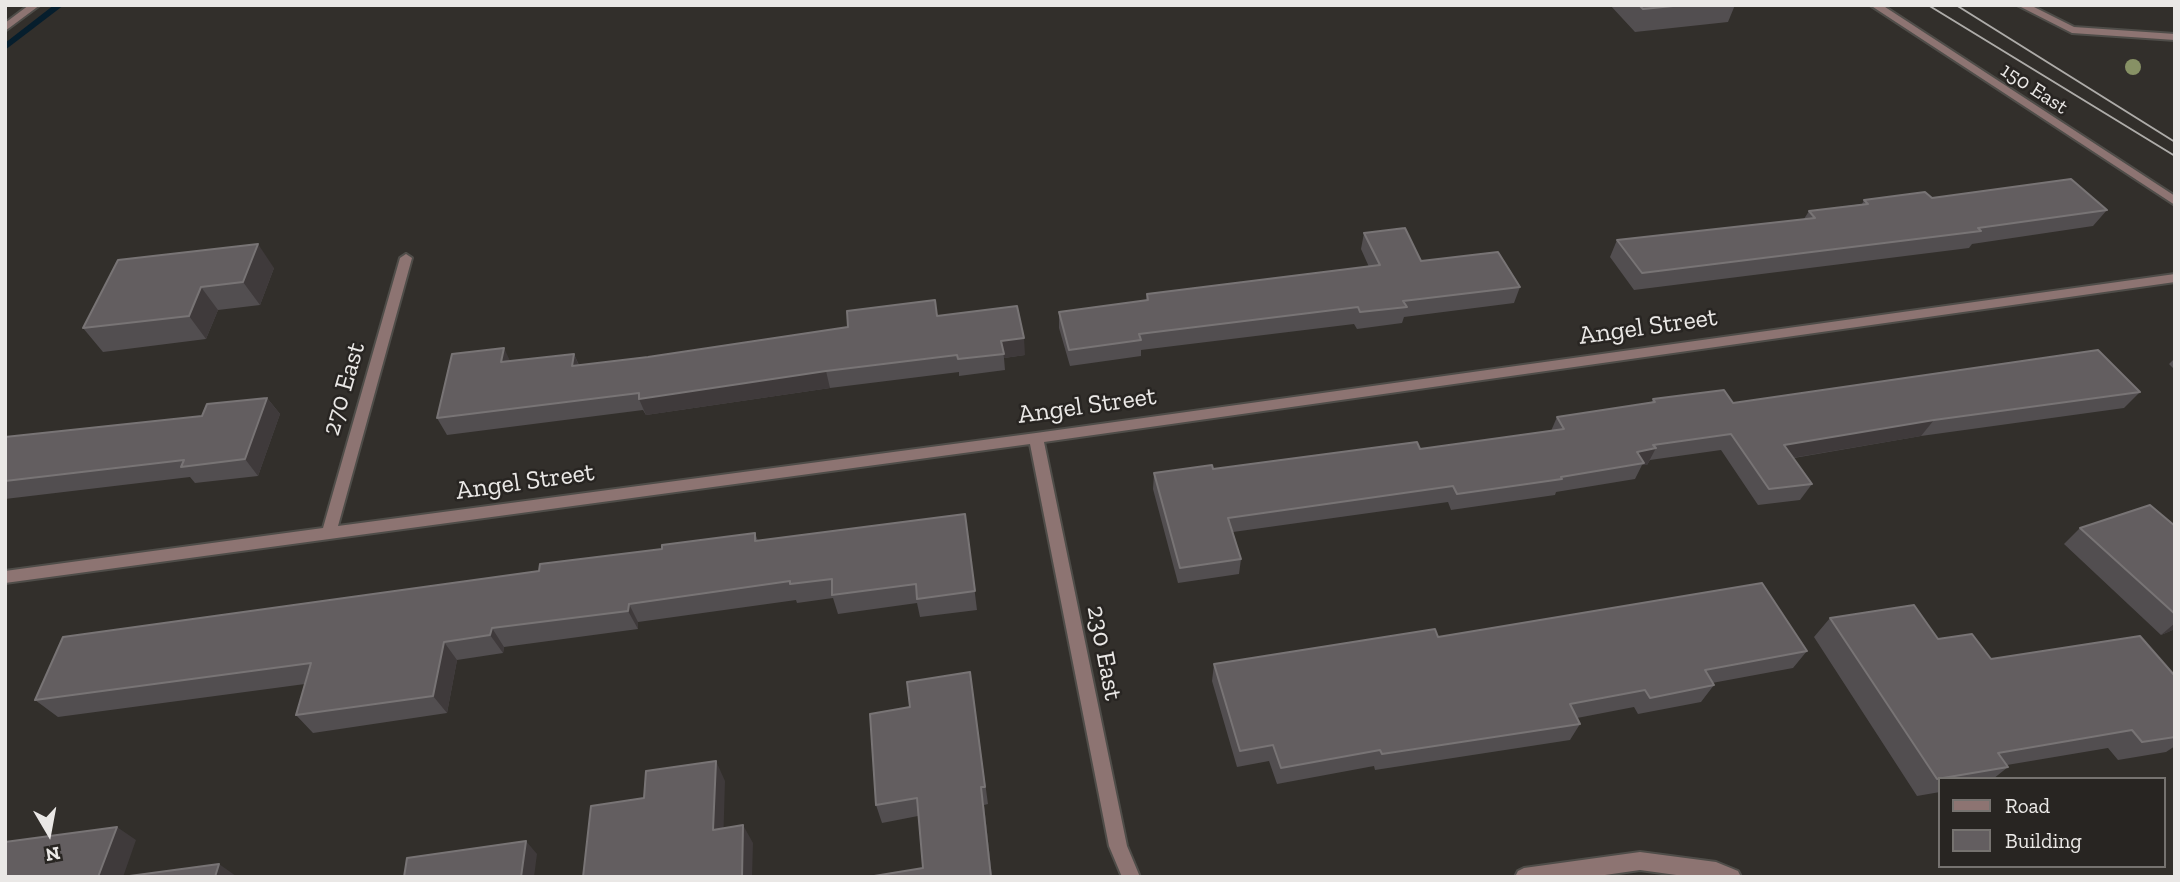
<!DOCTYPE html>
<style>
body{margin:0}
#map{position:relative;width:2180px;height:882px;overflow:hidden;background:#322f2b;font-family:"Zilla Slab",serif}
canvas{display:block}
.frame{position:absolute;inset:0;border:7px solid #eae8e6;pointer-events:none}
.legend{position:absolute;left:1938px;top:777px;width:228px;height:91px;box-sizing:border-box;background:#282522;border:2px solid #767370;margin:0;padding:9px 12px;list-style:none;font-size:21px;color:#eae8e6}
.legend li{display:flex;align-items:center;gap:14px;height:35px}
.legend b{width:35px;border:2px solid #767370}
.north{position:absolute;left:14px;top:798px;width:70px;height:70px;-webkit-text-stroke:5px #282522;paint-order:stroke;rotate:170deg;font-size:19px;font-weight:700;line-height:28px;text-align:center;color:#eae8e6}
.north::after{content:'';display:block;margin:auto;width:24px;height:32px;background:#eae8e6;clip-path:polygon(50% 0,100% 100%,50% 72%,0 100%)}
</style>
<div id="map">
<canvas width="2180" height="882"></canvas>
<div class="frame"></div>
<ul class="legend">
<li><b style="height:9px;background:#8d7472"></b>Road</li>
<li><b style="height:19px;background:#635e60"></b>Building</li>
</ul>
<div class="north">N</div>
</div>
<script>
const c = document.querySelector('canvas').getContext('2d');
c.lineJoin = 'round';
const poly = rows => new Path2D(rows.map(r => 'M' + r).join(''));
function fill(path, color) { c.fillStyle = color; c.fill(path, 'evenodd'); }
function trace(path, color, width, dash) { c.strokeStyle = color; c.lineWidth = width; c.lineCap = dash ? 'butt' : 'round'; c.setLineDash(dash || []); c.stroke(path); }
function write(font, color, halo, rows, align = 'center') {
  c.font = font + ' "Zilla Slab",serif'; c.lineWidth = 5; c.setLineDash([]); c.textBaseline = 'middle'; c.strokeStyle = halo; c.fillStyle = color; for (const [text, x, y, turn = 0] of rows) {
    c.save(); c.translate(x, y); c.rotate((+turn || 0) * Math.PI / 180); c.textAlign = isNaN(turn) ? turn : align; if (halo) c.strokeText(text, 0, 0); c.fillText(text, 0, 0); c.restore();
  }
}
fill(poly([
 [54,5,64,5,5,50,5,43,54,5]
]), '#061e2d');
const street = poly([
 [29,5,40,5,5,31,5,23,29,5],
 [1870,5,1882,5,2175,196,2175,205,1870,5],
 [2017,5,2030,5,2074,27,2175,34,2175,40,2072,33,2017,5],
 [406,254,412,258,338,526,1036,433,2175,274,2175,282,1044,442,1127,846,1140,877,1122,877,1109,846,1030,444,5,583,5,571,323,528,400,258,406,254],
 [1640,852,1716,862,1738,871,1741,877,1691,877,1640,870,1591,877,1515,877,1518,871,1524,868,1640,852]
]);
trace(street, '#4f4d49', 4);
fill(street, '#8d7472');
trace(poly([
 [1928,5,2175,156],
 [1956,5,2175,142]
]), '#aeaca9', 2);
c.fillStyle = '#879165';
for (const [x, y] of [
 [2133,67]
]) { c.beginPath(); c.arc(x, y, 8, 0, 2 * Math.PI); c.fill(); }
fill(poly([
 [1610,5,1735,5,1728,22,1635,32],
 [1932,198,2107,210,2093,226,1972,244,1969,248,1634,290,1610,257,1617,240,1804,219,1809,211,1862,204,1864,200],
 [1364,233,1421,261,1520,287,1514,303,1404,317,1402,323,1357,329,1354,324,1141,350,1141,356,1070,366,1059,328,1059,312,1146,300,1147,294,1369,267,1361,249],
 [118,260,274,268,260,305,218,310,206,339,103,352,83,328],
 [937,316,1025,355,1004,358,1005,370,959,376,959,372,830,388,646,415,643,410,447,435,437,418,511,361,574,354,579,365,648,357,848,327],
 [2175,358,2175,370,2169,364],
 [2140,392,2124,408,1921,436,1794,458,1812,484,1800,500,1758,505,1721,450,1650,460,1647,465,1642,465,1635,479,1556,492,1555,495,1451,510,1448,502,1233,532,1241,559,1239,574,1178,583,1153,489,1154,473,1213,469,1420,449,1551,431,1557,417,1651,403,1653,399,1733,403],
 [267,398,280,414,258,476,195,483,190,477,5,499,5,437,202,416],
 [965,514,977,610,920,617,917,603,838,614,833,598,797,603,796,600,638,622,638,629,504,647,503,653,457,660,447,713,313,733,296,715,305,684,58,717,35,700,539,571,755,533,758,541],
 [2175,526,2175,629,2161,635,2064,544,2080,528],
 [1830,618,1938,639,1991,659,2175,676,2175,746,2166,752,2118,760,2108,748,2007,765,2008,767,1993,779,1940,779,1940,792,1917,796,1814,637],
 [1438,637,1807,651,1793,668,1712,683,1714,685,1701,702,1638,714,1634,707,1577,718,1580,724,1570,740,1375,770,1374,766,1277,784,1269,761,1237,767,1212,681,1214,664],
 [970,672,988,804,984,805,992,877,868,877,923,868,918,816,882,823,876,805,910,707]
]), '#524e50');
fill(poly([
 [258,244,274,268,260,305,243,282],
 [201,287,218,310,206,339,189,316],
 [1024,338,1025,355,1004,358,1001,341],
 [504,348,512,365,501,362],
 [574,354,581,371,572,366],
 [826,371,830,388,646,415,639,399],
 [267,398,280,414,258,476,245,459],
 [1934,420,1921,436,1774,461,1784,445],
 [1656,448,1647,465,1642,465,1644,463,1637,452],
 [629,604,638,622,638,629,628,611],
 [2175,623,2175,629,2161,635],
 [492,628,504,647,503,653,490,635],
 [444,642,457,660,447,713,433,696],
 [716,761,725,781,723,848,713,830],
 [981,787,984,805,992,877,991,877],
 [743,825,753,843,752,877,742,877],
 [117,827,136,840,123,877,98,877],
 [526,841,537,854,534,877,521,877],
 [219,864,236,876,215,877]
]), '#3f3a3b');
const building = poly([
 [1639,5,1683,5,1643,9,1639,5],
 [2071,179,2107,210,1978,228,1981,231,1642,273,1617,240,1815,218,1809,211,1868,204,1864,200,1925,192,1932,198,2071,179],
 [1405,228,1421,261,1498,252,1520,287,1403,301,1407,307,1360,312,1358,307,1139,334,1141,340,1069,350,1059,312,1148,300,1147,294,1380,265,1364,233,1405,228],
 [258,244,243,282,201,287,189,316,83,328,118,260,258,244],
 [935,300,937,316,1017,306,1024,338,1001,341,1004,354,958,359,957,355,826,371,639,399,639,393,437,418,452,354,504,348,501,362,574,354,572,366,648,357,848,327,847,311,935,300],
 [2098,350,2140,392,1934,420,1784,445,1812,484,1769,489,1731,434,1653,445,1656,448,1637,452,1644,463,1561,477,1562,479,1457,494,1453,486,1228,518,1241,559,1180,568,1154,473,1212,465,1213,469,1417,442,1420,449,1564,429,1557,417,1655,402,1653,399,1724,390,1733,403,2098,350],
 [267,398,245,459,181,467,184,460,5,481,5,437,202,416,207,404,267,398],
 [2150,505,2175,526,2175,614,2080,528,2150,505],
 [965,514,975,591,917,599,916,584,832,595,832,579,790,584,790,581,629,604,628,611,492,628,490,635,444,642,433,696,296,715,311,663,35,700,63,637,539,571,540,564,662,549,662,545,755,533,755,541,965,514],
 [1762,583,1807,651,1705,670,1714,685,1650,698,1645,690,1570,704,1580,724,1382,754,1380,750,1281,768,1273,745,1240,751,1214,664,1435,629,1438,637,1762,583],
 [1914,605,1938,639,1972,634,1991,659,2140,636,2175,676,2175,737,2142,742,2132,730,1998,753,2008,767,1937,779,1830,618,1914,605],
 [970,672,985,787,981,787,991,877,868,877,923,868,917,798,876,805,870,714,910,707,907,682,970,672],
 [716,761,713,830,743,825,742,877,583,877,591,806,644,798,646,771,716,761],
 [117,827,98,877,5,877,5,842,117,827],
 [526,841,521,877,404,877,407,858,526,841],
 [219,864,215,877,122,877,219,864]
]);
fill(building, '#635e60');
trace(building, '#787475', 2);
write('21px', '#eae8e6', '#282522', [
 ["150 East",2034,89,33]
]);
write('26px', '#eae8e6', '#282522', [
 ["Angel Street",1648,327,-8],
 ["270 East",344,389,-74],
 ["Angel Street",1087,406,-8],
 ["Angel Street",525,482,-8],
 ["230 East",1104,653,79]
]);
</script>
